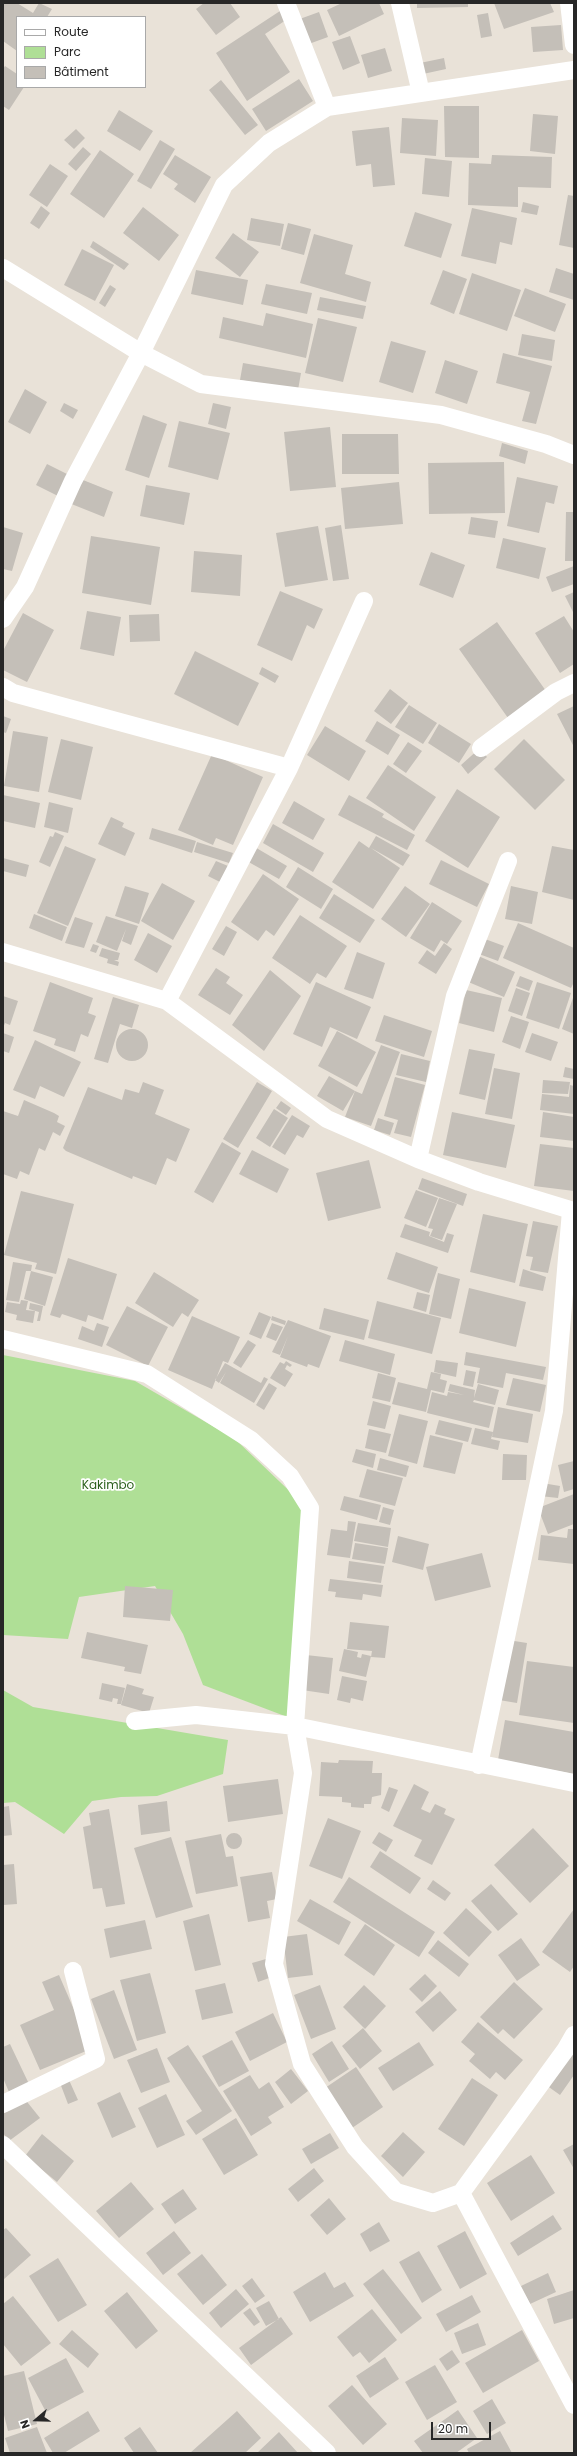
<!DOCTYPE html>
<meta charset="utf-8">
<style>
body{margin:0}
#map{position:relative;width:577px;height:2456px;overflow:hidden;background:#e9e2d8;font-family:Poppins,sans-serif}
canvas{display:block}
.frame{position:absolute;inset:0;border:4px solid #272727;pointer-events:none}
.legend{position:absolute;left:16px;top:16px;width:130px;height:72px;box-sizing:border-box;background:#fff;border:1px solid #a9a9a9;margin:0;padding:5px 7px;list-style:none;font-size:12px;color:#272727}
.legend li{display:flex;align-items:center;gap:8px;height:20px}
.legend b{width:20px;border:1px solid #a9a9a9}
.north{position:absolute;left:16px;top:2400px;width:40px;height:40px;-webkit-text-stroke:3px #fff;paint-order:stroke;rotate:250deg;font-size:11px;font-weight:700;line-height:16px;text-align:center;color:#272727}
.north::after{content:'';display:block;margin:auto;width:14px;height:18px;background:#272727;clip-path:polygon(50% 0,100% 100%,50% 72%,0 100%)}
.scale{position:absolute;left:431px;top:2422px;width:60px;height:18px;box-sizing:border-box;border:2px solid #272727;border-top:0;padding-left:5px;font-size:12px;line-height:14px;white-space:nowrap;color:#272727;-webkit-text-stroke:3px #fff;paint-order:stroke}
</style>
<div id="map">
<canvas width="577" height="2456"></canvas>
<div class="frame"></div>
<ul class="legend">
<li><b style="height:5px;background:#fff"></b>Route</li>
<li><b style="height:11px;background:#afdf96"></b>Parc</li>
<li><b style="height:11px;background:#c4bfb8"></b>Bâtiment</li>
</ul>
<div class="north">N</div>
<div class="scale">20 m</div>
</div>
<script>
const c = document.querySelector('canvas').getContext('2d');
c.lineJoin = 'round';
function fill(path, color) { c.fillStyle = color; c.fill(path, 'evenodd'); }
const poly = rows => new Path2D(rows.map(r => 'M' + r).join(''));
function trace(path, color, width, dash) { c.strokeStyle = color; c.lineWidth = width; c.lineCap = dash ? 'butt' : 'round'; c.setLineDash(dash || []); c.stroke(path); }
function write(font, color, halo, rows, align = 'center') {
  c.font = font + ' Poppins,sans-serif'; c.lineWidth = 3.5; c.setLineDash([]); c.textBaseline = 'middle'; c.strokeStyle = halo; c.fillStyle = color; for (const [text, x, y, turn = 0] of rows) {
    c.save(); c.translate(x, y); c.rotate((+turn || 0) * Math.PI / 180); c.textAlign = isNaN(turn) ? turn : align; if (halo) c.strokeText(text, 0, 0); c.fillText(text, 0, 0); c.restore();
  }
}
fill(poly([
 [3,1355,135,1381,235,1439,302,1503,290,1718,203,1685,183,1634,155,1586,79,1597,68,1639,3,1635],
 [3,1690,33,1707,228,1740,223,1774,157,1796,121,1797,92,1801,64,1834,15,1802,3,1803]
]), '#afdf96');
fill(poly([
 [3,3,17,3,33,13,39,3,52,9,47,17,17,17,17,51,3,41],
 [204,3,230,3,240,17,216,35,196,9],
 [342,3,379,3,384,14,339,36,327,10],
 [417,3,468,3,468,7,417,8],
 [494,3,550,3,554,12,504,29],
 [280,11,286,20,265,34,290,72,247,101,216,53],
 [319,12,328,37,306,45,297,20],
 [488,13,492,36,481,38,477,15],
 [561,25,563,50,533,52,531,27],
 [350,36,360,63,343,70,332,42],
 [385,48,392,71,368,78,361,55],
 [444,58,446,69,423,74,420,63],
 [5,66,17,74,17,87,24,87,9,110,3,106,3,69],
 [299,79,313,101,266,131,252,109],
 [221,80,258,125,245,135,209,90],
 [444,106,479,106,479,158,445,157],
 [119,110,153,131,140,151,107,131],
 [533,114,558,116,555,154,530,151],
 [402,118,438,120,436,156,400,153],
 [389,127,395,185,373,187,371,164,356,166,352,131],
 [76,129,85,138,74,149,64,140],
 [160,140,175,149,151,189,137,181],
 [83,147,91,154,76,171,68,164],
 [100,150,134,174,104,218,70,194],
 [175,155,211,177,195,203,174,189,178,184,163,174],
 [492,155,552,157,551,188,518,187,518,207,468,205,469,163,491,164],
 [425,158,452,161,449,197,422,194],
 [50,164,68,176,47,207,29,195],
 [568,195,574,196,574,248,559,245],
 [523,202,539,206,537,215,521,212],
 [41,206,50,213,39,229,30,223],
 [143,207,179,235,159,261,123,233],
 [472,208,517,218,512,245,500,242,496,264,461,256],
 [415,212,452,224,441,258,404,246],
 [251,218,284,224,280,246,247,240],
 [288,223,311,229,304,255,281,249],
 [233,233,259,252,240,277,215,258],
 [314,234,353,245,345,274,371,282,366,302,300,283],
 [93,241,129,264,124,270,90,247],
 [82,249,114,265,95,301,64,285],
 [556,268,574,274,574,300,549,292],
 [196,270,248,280,243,305,191,294],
 [443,270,467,279,454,314,430,304],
 [472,273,521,290,507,331,459,314],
 [266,284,312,293,307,314,261,304],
 [110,285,116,289,105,307,99,303],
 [525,288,566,304,555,332,514,316],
 [320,297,366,306,363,319,317,310],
 [266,313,313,324,306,358,219,338,223,317,263,326],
 [318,318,357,327,343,382,305,373],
 [522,334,555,340,552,361,518,355],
 [391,341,426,351,413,393,379,382],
 [503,353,552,366,536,424,522,421,530,392,496,383],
 [445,360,478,371,467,404,435,393],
 [243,363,301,373,298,390,240,380],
 [25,389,47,402,30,434,8,422],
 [64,403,78,410,73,419,60,411],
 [213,403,231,407,226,429,208,424],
 [143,415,167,424,149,478,125,470],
 [179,421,230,433,218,480,168,467],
 [330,427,336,487,290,491,284,432],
 [342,434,398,434,399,474,342,474],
 [502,443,528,451,525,464,499,456],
 [504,462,505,513,429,514,428,463],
 [47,464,69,475,58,496,36,485],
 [517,477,558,486,554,504,546,502,539,533,507,526],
 [78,478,113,492,104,517,69,503],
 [399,482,403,524,345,529,341,488],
 [146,485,190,493,184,525,140,516],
 [566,512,574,512,574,561,565,561],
 [471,517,498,521,495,538,468,534],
 [341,525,349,579,333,581,325,528],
 [318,526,328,580,285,587,276,533],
 [3,527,23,533,12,571,3,569],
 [91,536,160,547,151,605,82,593],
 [503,538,546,548,539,579,496,568],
 [194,551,242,555,240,596,191,592],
 [431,552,465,565,453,598,419,585],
 [574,566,574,584,552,592,546,577],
 [280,591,323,609,314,629,307,625,292,661,257,645],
 [574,592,574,614,565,596],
 [87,611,121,617,114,656,80,649],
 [23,613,54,630,27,682,3,670,3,651],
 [159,614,160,641,130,642,129,615],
 [564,616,574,632,574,664,560,673,535,633],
 [497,622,546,691,508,718,459,649],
 [195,651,259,683,238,726,174,694],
 [262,667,279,676,275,683,259,674],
 [390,689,408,703,391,724,374,711],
 [409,705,437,723,423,744,395,727],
 [574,706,574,747,557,714],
 [3,716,11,719,6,733,3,732],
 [377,721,400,735,388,755,365,741],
 [439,724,471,744,459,763,428,743],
 [325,726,366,751,349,781,307,755],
 [13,731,48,737,39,792,4,786],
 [61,739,93,747,81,800,48,792],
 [524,739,565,780,535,810,494,769],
 [408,742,422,751,406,773,393,764],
 [480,748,487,757,468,774,461,765],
 [212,754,263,777,233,845,216,838,213,845,178,830],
 [388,765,436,797,414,831,366,798],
 [457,789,500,817,468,868,425,841],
 [3,795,40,803,35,828,3,821],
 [349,795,384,814,382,817,415,835,407,850,338,815],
 [294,801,325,819,313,840,282,823],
 [49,802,73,808,68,833,44,827],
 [111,817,124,823,122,827,135,833,125,856,98,844],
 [273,824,324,853,313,872,263,843],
 [152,828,196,841,192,853,149,839],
 [55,832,64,836,50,867,39,862,50,836,53,837],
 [376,836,410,855,403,866,371,848,400,868,373,909,332,882,359,841,369,848],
 [197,842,233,853,229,863,194,852],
 [65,846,96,859,68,926,37,913],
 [253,846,287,866,279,879,245,860],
 [552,846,574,850,574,900,542,892],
 [3,858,29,865,26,877,3,871],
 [441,860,489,884,477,907,429,884],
 [216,861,228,866,220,882,208,876],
 [298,867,333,889,321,909,286,887],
 [263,874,299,899,274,936,266,930,258,941,231,922],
 [162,883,195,901,173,940,141,921],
 [125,886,149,893,139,924,115,916],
 [405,886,430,904,406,937,381,919],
 [511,886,538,892,532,924,505,919],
 [334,894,375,920,360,943,319,918],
 [432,902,462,921,447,944,441,940,434,952,410,938],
 [34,914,67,927,62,941,29,928],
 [300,915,347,946,326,978,317,973,310,984,272,958],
 [106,916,138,926,131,945,122,941,126,929,117,951,96,942],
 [75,917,93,923,84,948,65,943],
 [518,923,574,948,574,982,571,988,503,958],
 [226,926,237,932,224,956,212,949],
 [148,933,172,946,157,973,134,960],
 [485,939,504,946,498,961,479,954],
 [444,943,452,949,436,974,418,963,427,950,435,956],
 [93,944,99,946,96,953,90,951],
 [102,948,120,953,118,960,114,960,119,962,118,966,107,963,108,959,99,956],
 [357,952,385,963,373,999,344,989],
 [476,955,515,972,504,997,466,981],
 [216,968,230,977,226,983,243,995,230,1015,198,995],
 [270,970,301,996,264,1051,232,1025],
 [520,976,533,981,529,991,516,986],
 [50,982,93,998,88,1013,96,1016,88,1037,81,1034,75,1052,54,1045,56,1039,33,1031],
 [316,982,371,1007,357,1039,330,1027,322,1047,293,1034],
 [537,982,571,993,559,1029,526,1018],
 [516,988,530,993,522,1016,508,1011],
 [466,990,502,998,494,1032,459,1023],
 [574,995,574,1034,562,1029],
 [3,996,18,1001,10,1025,5,1023,3,1028],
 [113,997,139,1005,132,1028,120,1024,108,1063,94,1059],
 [384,1015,432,1031,424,1057,375,1041],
 [511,1016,529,1022,520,1049,502,1042],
 '116 1045a16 16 0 1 1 32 0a16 16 0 1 1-32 0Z',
 [337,1031,376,1052,357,1087,318,1066],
 [3,1033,14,1037,9,1053,3,1051],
 [532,1033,558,1042,551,1061,525,1052],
 [35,1040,81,1062,64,1097,40,1086,35,1099,13,1090],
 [381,1045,400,1052,371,1126,345,1117,355,1091,362,1094],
 [469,1049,495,1054,485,1100,459,1094],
 [401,1054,430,1061,426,1082,396,1075],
 [565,1067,574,1069,574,1079,563,1077],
 [494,1068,520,1073,512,1119,485,1114],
 [329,1076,355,1091,343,1111,317,1096],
 [395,1077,425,1085,411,1137,394,1133,398,1120,384,1116],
 [543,1080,570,1082,568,1094,542,1093],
 [143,1082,164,1090,155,1114,190,1129,176,1162,167,1158,156,1185,133,1176,132,1179,66,1151,63,1148,88,1087,122,1100,125,1089,139,1093],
 [257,1082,272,1091,238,1148,223,1139],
 [570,1085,574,1086,574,1114,540,1110,542,1094,569,1097],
 [24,1100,54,1113,59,1116,57,1122,65,1126,60,1136,53,1132,45,1151,39,1148,29,1175,20,1171,17,1179,3,1174,3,1111,18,1116],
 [281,1101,291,1108,286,1115,276,1108],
 [274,1109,288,1118,270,1147,256,1138],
 [452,1112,515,1125,506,1168,443,1155],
 [543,1112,574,1117,574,1141,540,1137],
 [292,1115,310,1126,303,1138,297,1135,285,1155,272,1147],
 [378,1118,394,1123,390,1135,374,1130],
 [222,1142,241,1153,213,1203,194,1192],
 [540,1144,574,1148,574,1191,534,1186],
 [252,1150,289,1169,277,1193,239,1174],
 [369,1160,381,1208,328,1221,316,1173],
 [422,1178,467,1194,463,1206,418,1189],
 [416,1190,438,1198,426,1227,404,1218],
 [21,1191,74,1204,56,1274,35,1269,37,1263,4,1255],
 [439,1198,457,1204,442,1240,430,1236,433,1229,428,1228],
 [483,1214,528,1224,515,1283,470,1272],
 [533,1221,558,1226,548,1273,530,1270,533,1257,526,1256],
 [405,1224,430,1232,429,1236,444,1242,447,1233,454,1235,448,1253,400,1237],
 [396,1252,438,1267,429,1293,387,1279],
 [68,1258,117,1274,103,1320,88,1315,86,1322,62,1314,60,1318,50,1315],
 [13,1262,32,1265,31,1271,26,1271,19,1302,6,1300],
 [523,1269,546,1277,543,1291,519,1286],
 [31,1271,53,1277,45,1306,24,1299],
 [154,1272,199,1300,188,1317,182,1313,173,1327,135,1303],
 [438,1273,460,1279,451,1319,429,1314],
 [469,1288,526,1302,516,1347,459,1333],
 [417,1292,430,1295,426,1312,413,1308],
 [21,1300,28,1301,26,1310,35,1311,33,1323,16,1320,17,1315,5,1312,7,1302,20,1304],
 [377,1301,441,1318,432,1354,368,1338],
 [30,1303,43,1306,40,1321,37,1321,39,1312,29,1309],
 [127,1306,168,1327,148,1366,106,1345],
 [324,1308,369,1320,364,1340,319,1329],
 [259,1312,271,1317,261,1339,249,1334],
 [192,1316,240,1337,228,1363,223,1361,212,1389,168,1370],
 [272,1316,286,1321,285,1325,271,1320],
 [288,1320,331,1336,319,1368,308,1364,307,1367,280,1357,288,1336,280,1355,272,1352],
 [97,1323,109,1327,102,1347,78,1339,82,1326,94,1331],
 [272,1323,283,1327,276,1341,266,1337],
 [248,1340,256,1345,241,1368,233,1363],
 [345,1340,395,1354,390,1375,339,1361],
 [466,1352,546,1367,543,1380,506,1373,503,1388,477,1383,480,1368,464,1365],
 [436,1360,458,1363,456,1377,434,1372],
 [286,1361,292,1365,290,1367,287,1365,285,1369,293,1374,285,1387,270,1378,280,1362,284,1364],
 [225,1363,261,1383,264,1377,268,1379,254,1403,220,1383,226,1372,219,1383,215,1380],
 [466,1370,476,1372,473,1387,463,1385],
 [431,1372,441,1374,440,1379,447,1381,444,1393,431,1390,426,1412,392,1404,398,1382,427,1389],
 [378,1373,396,1378,390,1402,372,1398],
 [513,1378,546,1385,540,1412,506,1405],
 [269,1383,277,1388,264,1410,256,1405],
 [450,1384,475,1390,474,1398,478,1384,499,1390,495,1405,474,1400,473,1402,494,1407,489,1428,427,1413,432,1392,447,1396,448,1392,464,1395,448,1391],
 [373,1401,391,1406,385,1429,367,1425],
 [498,1407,533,1414,528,1443,492,1437],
 [399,1414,428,1421,417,1464,388,1456],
 [439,1420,472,1428,468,1442,435,1434],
 [475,1428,493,1432,491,1439,500,1441,498,1450,471,1444],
 [369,1429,391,1434,386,1453,365,1448],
 [430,1435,463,1443,455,1474,423,1467],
 [356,1449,376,1454,373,1468,352,1462],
 [503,1454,527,1455,526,1480,502,1480],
 [380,1458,409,1466,406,1477,377,1470],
 [574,1461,574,1489,564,1492,558,1465],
 [367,1469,403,1478,395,1506,359,1497],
 [542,1483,560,1486,558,1498,540,1496],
 [574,1494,574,1524,548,1534,538,1508],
 [344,1496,381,1505,377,1520,340,1510],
 [383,1507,394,1510,390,1525,379,1522],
 [348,1521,356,1522,350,1558,327,1555,331,1529,347,1531],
 [358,1523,391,1528,388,1547,354,1541],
 [568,1529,574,1529,574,1564,538,1560,541,1535,567,1538],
 [398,1536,429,1544,423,1570,392,1562],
 [355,1543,388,1548,385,1564,352,1559],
 [482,1553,491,1587,435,1601,426,1567],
 [349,1561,384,1566,381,1583,347,1578],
 [330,1579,383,1585,381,1597,363,1594,362,1600,335,1597,336,1592,328,1591],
 [125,1586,173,1590,170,1621,123,1617],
 [350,1622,389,1626,385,1658,371,1657,372,1651,347,1649],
 [87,1632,148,1645,141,1674,124,1671,125,1667,81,1658],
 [508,1640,527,1643,517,1703,499,1700],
 [344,1649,358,1652,357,1657,361,1658,362,1654,371,1656,366,1677,339,1671],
 [306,1655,333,1658,329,1694,302,1690],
 [527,1661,574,1667,574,1723,519,1715],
 [342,1676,367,1681,363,1701,351,1698,350,1703,337,1700],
 [102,1683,125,1688,121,1704,117,1704,118,1699,113,1698,112,1702,99,1699],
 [127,1684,144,1689,142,1694,154,1697,149,1713,121,1705],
 [505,1720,574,1732,574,1774,498,1760],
 [339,1760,373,1761,372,1773,382,1773,381,1795,372,1797,371,1804,364,1804,364,1808,351,1807,351,1803,342,1802,342,1797,319,1796,321,1762,338,1763],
 [278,1779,283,1814,228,1822,223,1786],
 [414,1784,429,1792,421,1809,430,1813,435,1804,446,1809,444,1814,455,1819,432,1865,414,1856,422,1840,393,1826],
 [389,1787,398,1790,389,1812,381,1808],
 [167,1801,170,1831,141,1835,138,1805],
 [9,1806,12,1835,3,1836,3,1807],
 [109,1809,125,1904,106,1907,102,1888,93,1889,83,1827,91,1825,89,1813],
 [328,1818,361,1831,342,1879,309,1866],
 [533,1828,569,1866,530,1903,494,1865],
 [379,1832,393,1840,386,1852,372,1843],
 '226 1841a8 8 0 1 1 16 0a8 8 0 1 1-16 0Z',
 [221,1834,226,1857,233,1856,238,1886,196,1894,185,1841],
 [171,1837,193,1907,156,1918,134,1848],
 [380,1851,421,1878,410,1894,370,1867],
 [14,1864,17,1904,3,1905,3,1865],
 [272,1872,277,1899,267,1901,270,1918,248,1922,240,1877],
 [349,1877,435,1932,419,1957,333,1902],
 [433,1880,451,1893,445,1901,427,1889],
 [491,1884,518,1914,498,1931,471,1901],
 [310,1899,351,1922,339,1945,297,1921],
 [466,1908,492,1932,469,1957,443,1933],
 [574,1909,574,1966,570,1972,542,1952],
 [209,1914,221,1965,195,1971,183,1921],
 [145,1920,152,1949,110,1958,104,1929],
 [365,1924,395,1945,374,1976,344,1955],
 [307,1934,313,1975,288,1978,283,1937],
 [521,1938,540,1965,517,1981,498,1955],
 [438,1940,469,1964,459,1977,428,1953],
 [266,1959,272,1977,258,1982,252,1963],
 [150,1973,166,2033,137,2041,120,1980],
 [425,1974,437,1986,422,2002,409,1989],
 [59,1975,91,2049,40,2070,20,2025,54,2010,42,1982],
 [514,1982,543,2009,514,2039,503,2029,498,2034,480,2017],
 [225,1983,233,2013,202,2020,195,1990],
 [320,1985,336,2029,311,2039,294,1995],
 [364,1985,386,2006,365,2029,343,2007],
 [114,1990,137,2050,114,2059,91,1999],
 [440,1991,457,2010,433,2032,415,2012],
 [273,2013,287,2042,250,2061,235,2032],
 [478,2022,523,2060,505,2080,496,2072,490,2079,469,2061,475,2054,461,2042],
 [363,2028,382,2051,360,2069,342,2046],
 [232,2040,249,2071,219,2087,202,2056],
 [332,2041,349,2069,329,2082,312,2054],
 [419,2042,434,2065,393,2091,378,2068],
 [10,2044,29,2084,9,2092,3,2078,3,2047],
 [188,2045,232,2111,196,2135,186,2121,202,2111,167,2058],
 [574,2046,574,2075,560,2095,546,2085],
 [157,2048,170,2082,141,2093,127,2060],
 [356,2067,383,2107,352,2128,325,2088],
 [291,2069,308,2091,291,2104,275,2082],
 [250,2075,259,2089,269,2082,284,2107,268,2117,272,2123,251,2136,223,2091],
 [472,2078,498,2095,464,2146,438,2129],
 [69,2080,78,2100,68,2104,60,2083],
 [120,2092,136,2127,112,2138,97,2103],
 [166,2094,185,2135,157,2148,138,2108],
 [24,2098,40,2118,9,2141,3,2133,3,2114],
 [236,2118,258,2155,224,2175,202,2139],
 [403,2132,425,2152,403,2177,381,2156],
 [330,2133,339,2148,311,2164,302,2149],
 [42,2134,74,2161,57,2182,25,2156],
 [574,2144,574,2169,563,2150],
 [531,2155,555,2193,511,2221,487,2183],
 [314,2168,324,2181,298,2202,288,2189],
 [131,2182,154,2209,119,2238,96,2211],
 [183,2189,197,2209,175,2224,161,2204],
 [329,2198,346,2219,327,2235,310,2215],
 [553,2215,562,2229,518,2256,510,2243],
 [379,2222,390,2241,370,2252,360,2234],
 [6,2228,31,2255,3,2280,3,2230],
 [174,2231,191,2253,163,2275,146,2253],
 [465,2231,487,2274,460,2289,437,2246],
 [419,2251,442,2290,422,2303,399,2262],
 [202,2254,227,2285,203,2305,177,2274],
 [58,2258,87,2305,58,2322,29,2276],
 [383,2269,422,2318,401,2334,363,2284],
 [325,2272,334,2288,345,2282,354,2296,310,2322,293,2292],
 [548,2273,556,2292,530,2304,521,2286],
 [252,2278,265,2296,255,2303,242,2286],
 [236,2289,249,2304,221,2328,209,2313],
 [574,2290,574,2318,554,2324,547,2299],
 [127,2292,158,2331,136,2349,104,2311],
 [472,2295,481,2312,446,2332,436,2314],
 [13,2296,51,2343,21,2366,3,2344,3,2304],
 [269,2301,279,2319,266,2326,256,2308],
 [250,2308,260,2322,254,2326,243,2313],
 [372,2309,397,2340,369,2363,360,2352,353,2357,337,2337],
 [281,2317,293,2334,251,2365,239,2348],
 [478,2323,486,2345,462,2354,454,2333],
 [72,2330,99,2354,88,2368,59,2344],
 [522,2330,539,2361,483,2393,465,2363],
 [452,2350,460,2362,447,2371,439,2359],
 [385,2357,399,2379,370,2398,356,2376],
 [66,2358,84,2392,46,2412,28,2378],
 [435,2365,457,2402,427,2420,405,2382],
 [24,2371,37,2424,8,2431,3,2411,3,2376],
 [352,2385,387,2424,363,2445,328,2406],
 [492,2399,506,2423,487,2434,473,2411],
 [458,2410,477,2438,456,2453,423,2453,414,2441],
 [88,2411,100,2431,64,2453,53,2453,44,2438],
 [237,2411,261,2438,245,2453,190,2453],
 [37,2427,47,2453,10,2453,5,2438],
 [140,2427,158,2453,134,2453,124,2438],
 [500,2431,512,2453,469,2453,467,2449],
 [279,2432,298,2453,257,2453]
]), '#c4bfb8');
trace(poly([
 [286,3,327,107],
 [400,3,421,93],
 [569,3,574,45],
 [3,268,141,353,201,384,441,415,546,444,574,455],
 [3,619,25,587,73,481,141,353,224,185,269,143,327,107,574,70],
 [3,687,13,693,289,768],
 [481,748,556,692,574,683],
 [3,952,167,1001,327,1119,418,1159,479,1182,574,1211],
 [167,1001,289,768,364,601],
 [418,1159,455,996,508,861],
 [3,1339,147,1374,251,1440,290,1476,310,1508,295,1726,303,1773,274,1964,302,2064,355,2147,396,2192,433,2203,461,2193],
 [135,1721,196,1715,295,1726,574,1783],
 [479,1765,554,1411,571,1211],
 [574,2035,566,2049,461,2193,574,2405],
 [3,2104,96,2059,73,1971],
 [3,2145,327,2453]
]), '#fff', 18);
write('12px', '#2a5f1b', '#fff', [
 ["Kakimbo",108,1486]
]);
</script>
